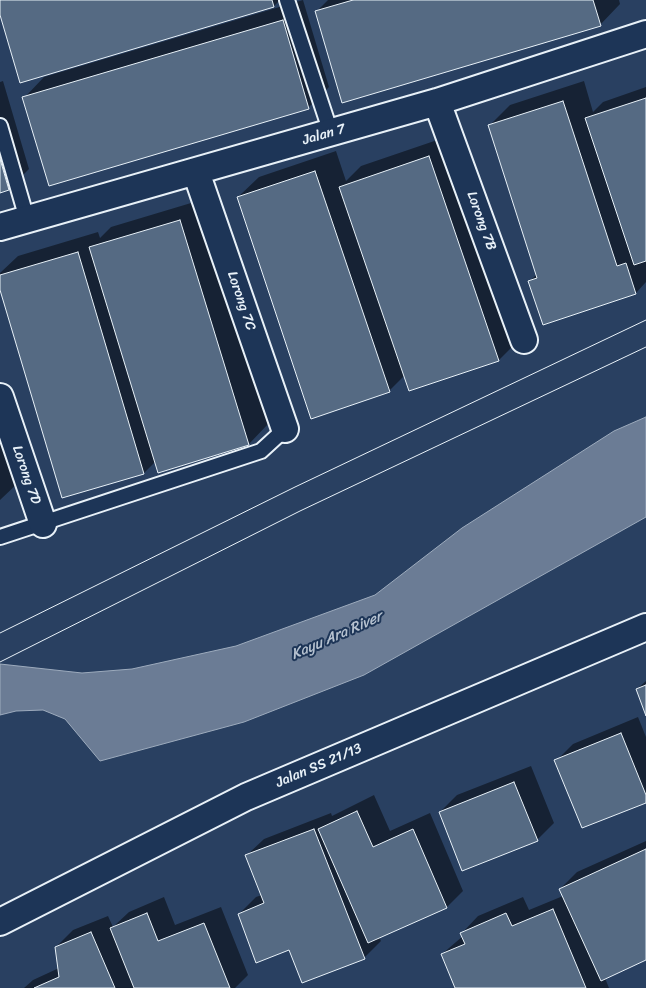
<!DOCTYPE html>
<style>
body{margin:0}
canvas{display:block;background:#294061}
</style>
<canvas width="646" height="988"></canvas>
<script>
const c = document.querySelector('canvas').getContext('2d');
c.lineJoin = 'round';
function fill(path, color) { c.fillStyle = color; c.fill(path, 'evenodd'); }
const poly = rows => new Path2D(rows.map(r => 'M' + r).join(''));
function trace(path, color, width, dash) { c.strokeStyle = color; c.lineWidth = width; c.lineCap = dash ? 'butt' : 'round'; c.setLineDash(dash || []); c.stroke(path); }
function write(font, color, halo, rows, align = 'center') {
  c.font = font + ' Sriracha,sans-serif'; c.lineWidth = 4; c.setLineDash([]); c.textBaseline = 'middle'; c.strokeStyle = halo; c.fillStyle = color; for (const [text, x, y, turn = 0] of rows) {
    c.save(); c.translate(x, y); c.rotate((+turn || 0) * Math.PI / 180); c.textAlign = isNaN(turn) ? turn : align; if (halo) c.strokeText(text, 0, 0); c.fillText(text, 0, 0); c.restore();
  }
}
const water = poly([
 [646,417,646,517,364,675,244,722,100,761,65,719,43,710,16,711,0,715,0,664,82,673,132,669,236,646,375,595,462,528,614,431,646,417]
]);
fill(water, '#6b7c95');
trace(water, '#9dabbd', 1);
fill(poly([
 [0,0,280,0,274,6,0,11],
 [303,0,329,87,309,107,49,184,24,98,44,77],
 [328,0,619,0,620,4,600,25,316,12],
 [3,81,29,169,9,189,0,192,0,82],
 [584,81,593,112,603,102,646,87,646,282,636,293,543,323,530,281,537,274,489,126,510,105],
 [449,136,519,340,499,360,405,375,389,391,238,197,259,177,336,151,346,181,361,166],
 [201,200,269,423,249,444,159,471,156,461,144,473,0,285,0,273,18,256,98,232,100,238,111,227],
 [0,424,18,483,0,500],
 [646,681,646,712,637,689],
 [638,717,646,737,646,801,556,761,573,744],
 [531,766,554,823,537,840,440,812,457,795],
 [374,795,390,831,430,813,463,891,447,907,379,937,381,941,364,958,290,949,239,914,256,897,262,895,247,855,264,839,331,813,332,816],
 [646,841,646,959,605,978,609,988,456,988,442,954,463,936,462,933,478,916,523,897,529,910,563,896,560,889,577,872],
 [164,897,175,925,221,907,248,975,235,988,24,988,33,980,59,968,56,947,73,930,108,916,113,927,129,912]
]), '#0007');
const building = poly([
 [0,0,272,0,274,7,20,83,0,15,0,0],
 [353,0,593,0,601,26,342,103,315,11,353,0],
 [283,20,309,109,49,186,22,97,283,20],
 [646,98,646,261,634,265,585,118,646,98],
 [563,101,617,266,626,263,636,294,543,325,528,281,537,278,488,125,563,101],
 [429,156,499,361,409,391,339,187,429,156],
 [0,159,9,190,0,193,0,159],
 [315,171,390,392,311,419,237,197,315,171],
 [180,220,249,445,158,473,89,247,180,220],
 [78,252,144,474,62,498,0,290,0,275,78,252],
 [646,685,646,716,636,689,646,685],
 [621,733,646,795,646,803,582,828,554,760,621,733],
 [514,782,538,841,462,871,439,812,514,782],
 [357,811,373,847,413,829,447,908,368,943,318,829,357,811],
 [314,829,365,959,302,983,289,950,256,963,238,914,264,903,245,855,314,829],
 [646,849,646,960,601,981,559,889,646,849],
 [553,909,586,988,455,988,441,954,465,944,460,933,506,913,512,926,553,909],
 [147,913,158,941,204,923,230,988,134,988,110,928,147,913],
 [91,932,115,988,34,988,59,977,55,947,91,932]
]);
fill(building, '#556a83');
trace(building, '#e8f1f8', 1);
const lane = poly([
 [287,0,331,133],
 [0,126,27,219],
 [0,537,261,451,285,429]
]);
const street = poly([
 [437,102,524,340],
 [196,172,285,429],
 [0,227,437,102,646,34],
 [0,397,43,524],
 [0,922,246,797,646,627]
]);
trace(lane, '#e8f1f8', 18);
trace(street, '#e8f1f8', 30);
trace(lane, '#1d3557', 14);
trace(street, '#1d3557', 26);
trace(poly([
 [0,633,295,487,646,320],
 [0,662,300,511,646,347]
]), '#e8f1f8', 1);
write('14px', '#e8f1f8', '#1d3557', [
 ["Jalan 7",324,135,-16],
 ["Lorong 7B",481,221,70],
 ["Lorong 7C",241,301,71],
 ["Lorong 7D",26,475,71],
 ["Jalan SS 21/13",319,766,-23]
]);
write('italic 15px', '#b6c2d0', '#1d3557', [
 ["Kayu Ara River",337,636,-24]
]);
</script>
